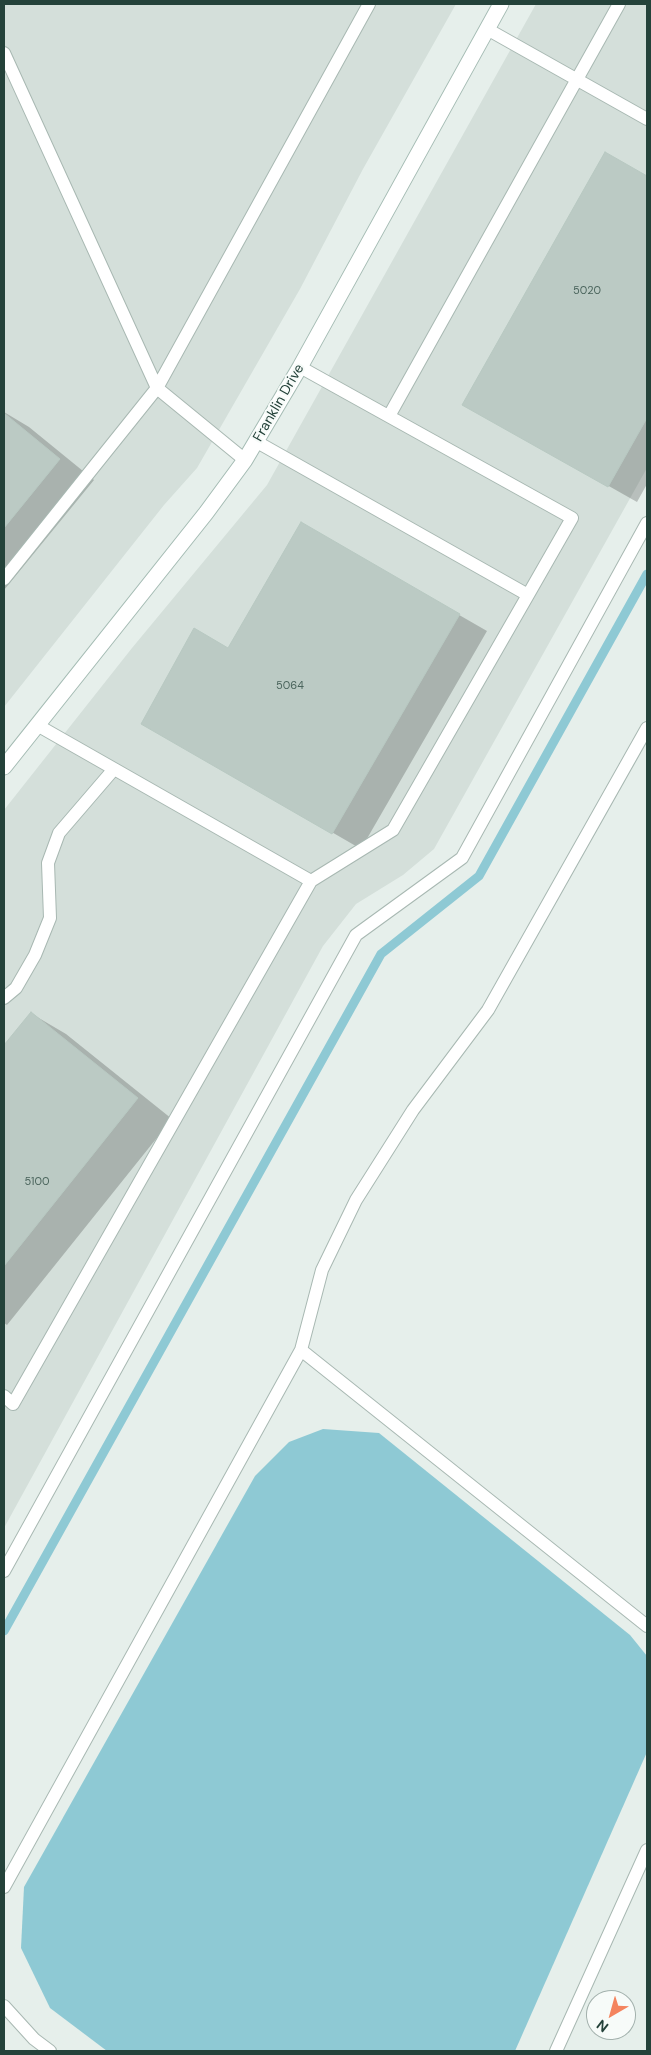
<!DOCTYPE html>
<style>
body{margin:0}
#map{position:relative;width:651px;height:2055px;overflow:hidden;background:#e6efeb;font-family:"DM Sans",sans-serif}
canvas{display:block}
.frame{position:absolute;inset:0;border:5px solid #24423a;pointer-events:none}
.north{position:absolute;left:586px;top:1990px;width:50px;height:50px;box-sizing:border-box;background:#f7fbf9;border:1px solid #a3b1ad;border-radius:50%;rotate:218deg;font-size:14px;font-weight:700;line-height:20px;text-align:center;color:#24423a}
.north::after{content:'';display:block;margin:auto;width:18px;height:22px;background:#f4845f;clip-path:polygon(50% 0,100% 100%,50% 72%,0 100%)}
</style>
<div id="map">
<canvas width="651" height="2055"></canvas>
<div class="frame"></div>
<div class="north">N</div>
</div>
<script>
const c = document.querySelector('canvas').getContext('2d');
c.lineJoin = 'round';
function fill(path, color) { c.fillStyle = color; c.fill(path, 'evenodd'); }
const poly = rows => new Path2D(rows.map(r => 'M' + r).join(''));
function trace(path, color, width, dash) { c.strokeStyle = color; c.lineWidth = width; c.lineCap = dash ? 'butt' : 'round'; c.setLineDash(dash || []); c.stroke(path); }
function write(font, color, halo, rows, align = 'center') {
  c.font = font + ' "DM Sans",sans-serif'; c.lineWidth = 4; c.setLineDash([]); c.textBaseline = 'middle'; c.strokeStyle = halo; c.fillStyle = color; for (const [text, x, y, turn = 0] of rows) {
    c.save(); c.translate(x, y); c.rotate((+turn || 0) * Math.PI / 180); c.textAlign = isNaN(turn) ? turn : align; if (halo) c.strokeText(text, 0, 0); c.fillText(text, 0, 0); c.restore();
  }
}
fill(poly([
 [4,4,456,4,363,169,300,289,197,468,164,505,4,707],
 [536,4,647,4,647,468,434,849,403,875,356,904,323,946,4,1528,4,810,132,648,267,485]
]), '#d4dfda');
fill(poly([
 [323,1429,379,1433,630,1635,647,1656,647,1752,515,2051,107,2051,50,2008,21,1948,24,1887,255,1476,289,1442]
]), '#8ec9d4');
fill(poly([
 [605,154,647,178,647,484,637,502,464,404],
 [4,412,29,427,94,480,4,590],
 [301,524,487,631,361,849,143,723,229,650],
 [32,1014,66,1034,172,1119,7,1325,4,1323,4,1047]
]), '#0003');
trace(poly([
 [4,1631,381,954,479,876,647,574]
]), '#8ec9d4', 9);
const building = poly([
 [605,152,647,176,647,418,608,487,462,405,605,152],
 [4,413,60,459,4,528,4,413],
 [301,522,460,614,332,834,141,724,194,628,228,648,301,522],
 [31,1012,138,1098,4,1266,4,1045,31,1012]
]);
fill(building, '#bbcac4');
trace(building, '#b8c9c2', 1);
const lane = poly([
 [487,29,647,119],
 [4,53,157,388,245,460],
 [300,367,572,518,528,595],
 [389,416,619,4],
 [4,579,157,388,369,4],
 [37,725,311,881],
 [4,998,16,988,35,955,50,918,48,863,59,833,114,769],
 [301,1350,647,1626],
 [4,1396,13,1404,311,881,393,830,528,595,257,442],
 [4,1571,356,935,462,858,647,523],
 [4,1887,301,1350,322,1270,356,1200,413,1110,488,1010,647,728],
 [4,2006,34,2039,50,2051],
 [556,2051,647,1850]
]);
const secondary = poly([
 [4,767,206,513,245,460,300,367,501,4]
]);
trace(lane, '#a8b8b2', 14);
trace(secondary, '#a4bbb3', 17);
trace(lane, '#fff', 12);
trace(secondary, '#fff', 15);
write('11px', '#4a645c', null, [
 ["5020",587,291],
 ["5064",290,686],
 ["5100",37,1182]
]);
write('14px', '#24423a', '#f7fbf9', [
 ["Franklin Drive",279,403,-60]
]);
</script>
